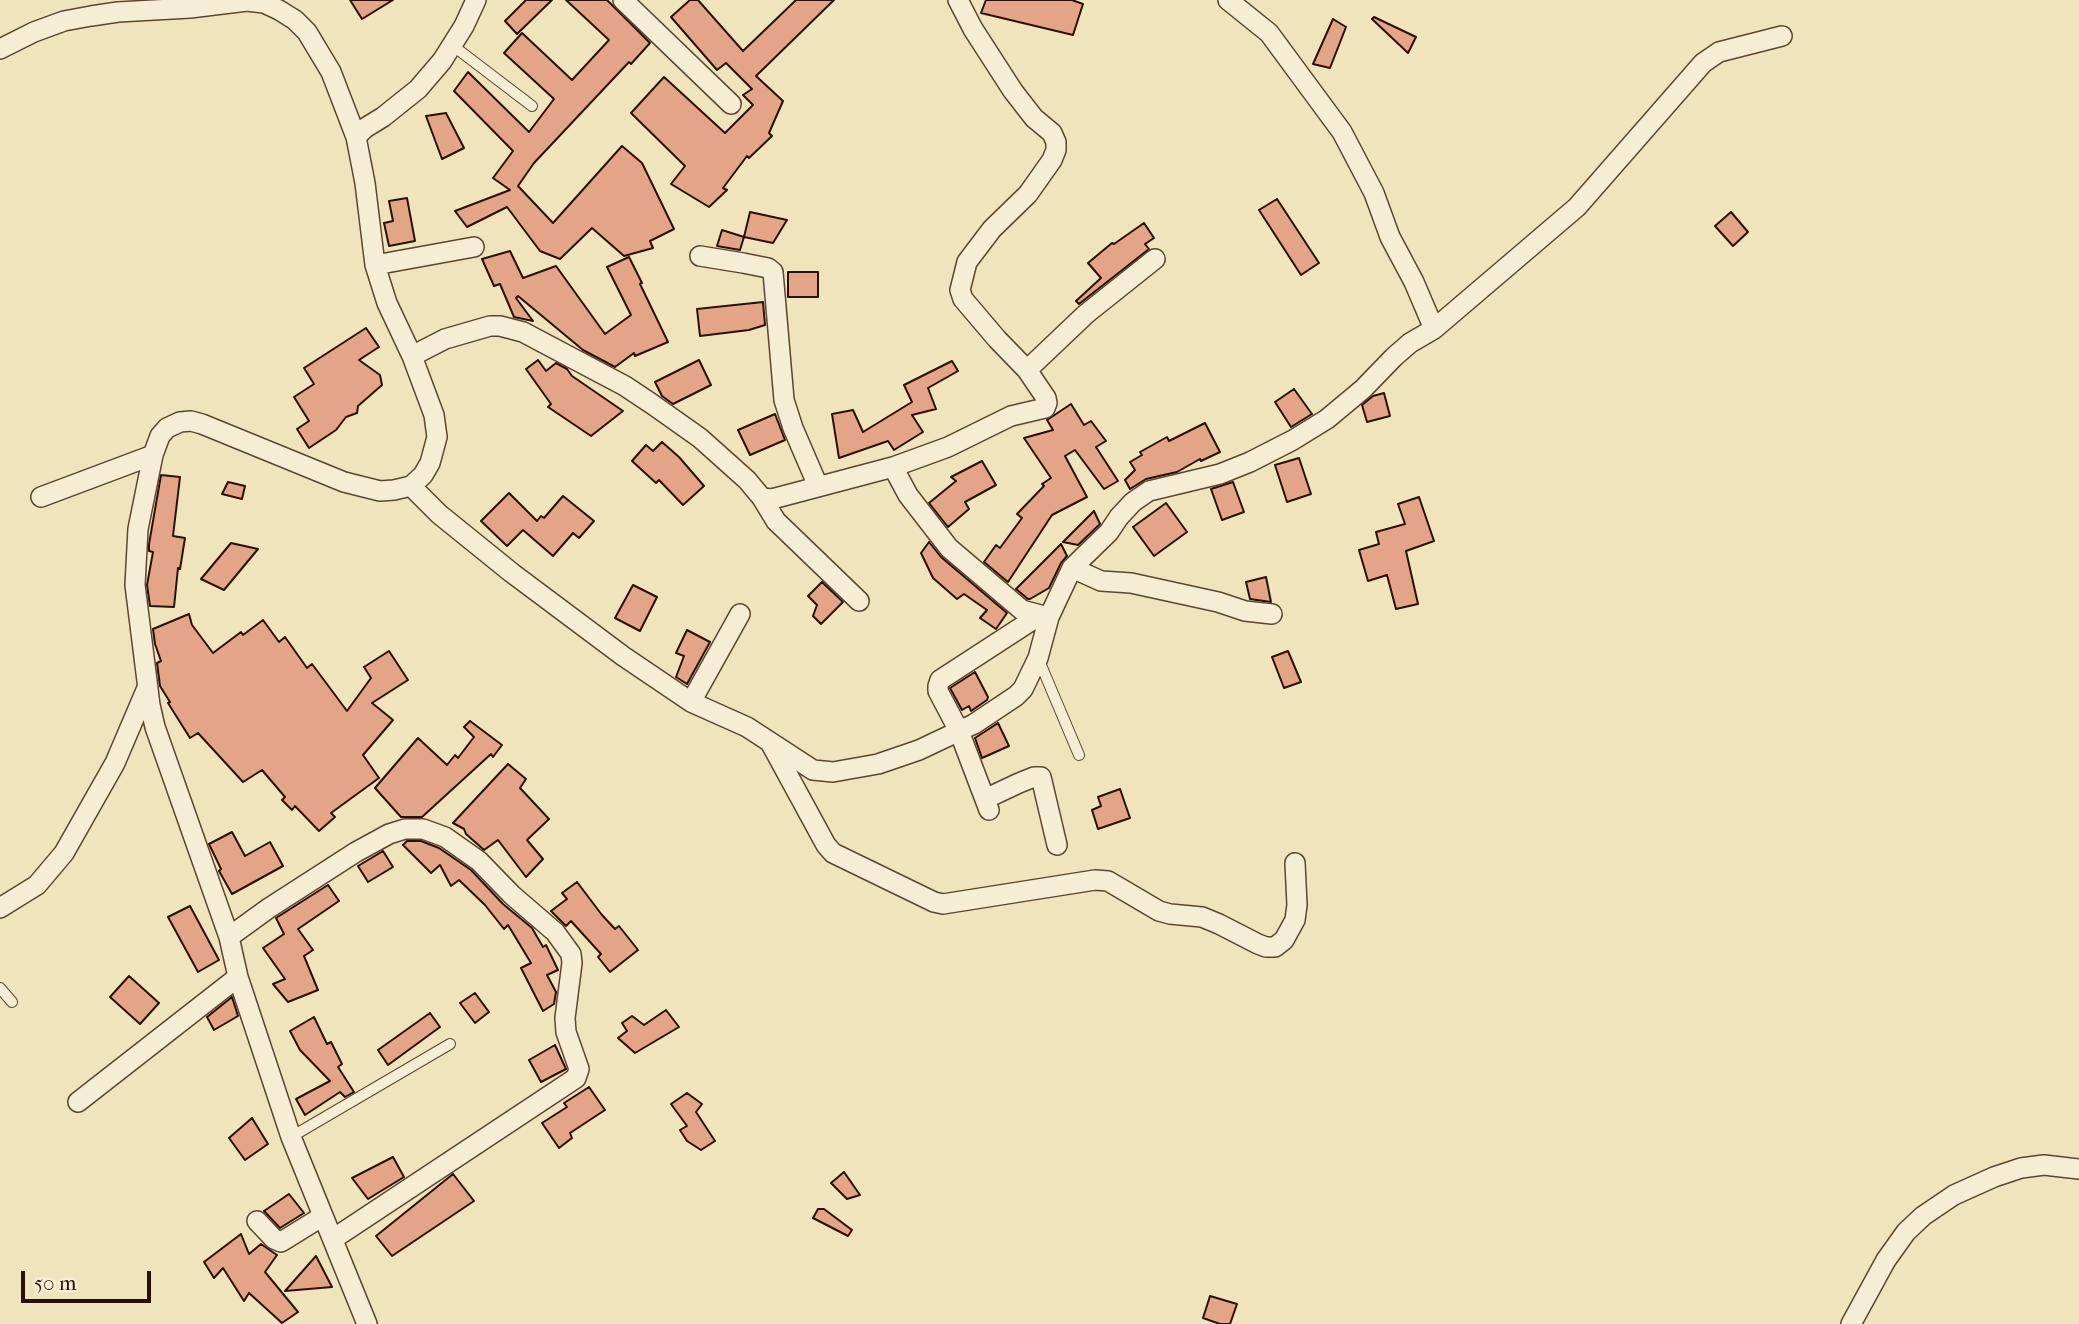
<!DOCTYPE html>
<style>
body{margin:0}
#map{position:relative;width:2079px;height:1324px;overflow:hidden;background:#f0e4bd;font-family:"IM FELL French Canon",serif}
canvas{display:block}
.scale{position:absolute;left:21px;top:1271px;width:130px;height:32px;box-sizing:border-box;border:4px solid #291102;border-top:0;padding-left:9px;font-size:21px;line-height:24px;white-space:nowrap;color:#291102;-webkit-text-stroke:5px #f5edd4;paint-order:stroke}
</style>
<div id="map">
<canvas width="2079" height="1324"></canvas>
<div class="scale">50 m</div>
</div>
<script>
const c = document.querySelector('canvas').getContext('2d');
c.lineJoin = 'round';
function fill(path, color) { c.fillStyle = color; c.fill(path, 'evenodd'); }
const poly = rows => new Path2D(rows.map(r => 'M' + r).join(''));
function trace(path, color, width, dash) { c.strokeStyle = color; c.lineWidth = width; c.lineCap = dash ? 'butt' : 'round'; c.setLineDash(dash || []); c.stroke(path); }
const building = poly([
 [350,0,393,0,362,19,350,0],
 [526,0,552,0,517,34,505,21,526,0],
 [566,0,607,0,650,43,631,64,629,62,534,163,518,186,553,223,622,146,642,163,674,229,650,241,653,248,624,256,592,228,560,259,540,251,507,207,467,227,455,211,510,190,493,178,513,151,454,91,468,72,529,132,554,99,504,53,522,33,572,80,609,40,566,0],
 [690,0,698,0,743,51,796,0,834,0,756,76,783,101,769,133,772,136,749,158,747,156,723,188,727,190,709,207,671,184,685,166,631,113,664,77,725,133,753,105,743,95,752,89,726,63,717,70,671,17,690,0],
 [986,0,1072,0,1083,4,1073,35,981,13,986,0],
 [1374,17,1416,37,1408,53,1372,19,1374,17],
 [1333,19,1346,27,1330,68,1313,64,1333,19],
 [446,113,464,148,442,159,426,116,446,113],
 [407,198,415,241,389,246,384,223,393,221,389,201,407,198],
 [1277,199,1319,263,1301,275,1259,210,1277,199],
 [750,212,787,220,773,243,744,237,750,212],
 [1731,212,1748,232,1733,246,1715,226,1731,212],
 [1144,223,1154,238,1145,244,1149,249,1079,304,1076,301,1101,278,1088,263,1112,243,1114,244,1144,223],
 [722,230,744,237,740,250,717,246,722,230],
 [510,251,523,278,556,266,605,334,631,315,607,267,629,257,642,283,640,284,668,342,635,356,634,353,615,367,583,350,518,296,516,298,533,321,514,317,500,284,494,286,482,259,510,251],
 [788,272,818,272,818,297,788,297,788,272],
 [763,302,765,325,749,330,700,336,697,309,763,302],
 [366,328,379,347,359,360,380,375,382,385,358,406,357,413,346,417,336,430,309,448,297,429,309,421,294,397,314,384,304,368,366,328],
 [538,360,546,371,556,363,567,369,572,376,623,411,591,436,548,407,551,404,526,369,538,360],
 [699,360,711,385,673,404,662,396,655,382,699,360],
 [952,361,958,371,928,388,936,409,912,415,923,432,894,450,888,441,839,458,832,414,853,410,863,432,912,402,904,385,952,361],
 [1294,389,1312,414,1291,427,1275,402,1294,389],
 [1384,393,1390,416,1367,422,1362,405,1373,396,1384,393],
 [1071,404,1084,425,1091,421,1106,441,1096,447,1118,481,1104,489,1075,450,1065,456,1087,497,1052,515,1008,582,984,562,996,545,1000,548,1022,518,1017,514,1044,486,1042,484,1051,478,1024,438,1053,430,1047,420,1071,404],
 [775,414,785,440,750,455,738,430,775,414],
 [1205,423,1220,452,1201,461,1200,459,1177,472,1146,479,1130,489,1125,480,1135,470,1130,462,1142,455,1140,452,1167,437,1169,441,1205,423],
 [662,442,679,457,704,486,683,505,659,480,656,483,632,461,646,445,653,451,662,442],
 [1299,458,1311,494,1287,502,1275,465,1299,458],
 [982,461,996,485,965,502,969,509,948,527,929,503,956,481,951,477,982,461],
 [161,475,180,477,173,536,185,538,180,569,178,568,174,607,150,606,147,585,153,552,149,551,149,544,161,475],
 [228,482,245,486,242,499,222,494,228,482],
 [1233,482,1244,512,1222,520,1211,489,1233,482],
 [509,493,537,521,541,516,544,518,563,496,594,521,579,538,573,533,553,556,523,530,507,546,481,521,509,493],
 [1419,497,1434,541,1406,551,1418,604,1396,609,1387,575,1368,581,1359,550,1379,544,1376,532,1405,524,1398,504,1419,497],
 [1166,503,1187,532,1154,556,1133,527,1166,503],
 [1094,511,1100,524,1078,545,1063,542,1094,511],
 [929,542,941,557,1007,613,996,629,980,618,987,610,964,594,957,599,933,578,921,553,929,542],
 [231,543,258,549,224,590,201,579,231,543],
 [1061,544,1067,556,1061,563,1049,588,1030,599,1028,599,1016,589,1061,544],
 [1266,577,1271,602,1250,599,1246,582,1266,577],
 [822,582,843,602,821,624,813,616,817,605,808,596,822,582],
 [633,585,657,597,640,631,615,618,633,585],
 [189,614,192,625,213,653,241,632,243,635,263,620,279,642,285,637,307,668,312,664,347,711,371,678,364,667,389,651,408,680,372,703,393,720,363,755,379,778,331,813,335,817,319,831,295,806,292,810,282,800,285,797,262,770,243,782,198,733,190,738,168,703,170,702,160,686,157,663,161,661,155,644,153,629,189,614],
 [687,630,710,642,687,684,676,677,684,656,676,653,687,630],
 [1288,651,1301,682,1284,688,1272,657,1288,651],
 [975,672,988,697,987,700,971,711,969,706,962,710,950,688,975,672],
 [470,721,502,745,493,757,491,754,422,817,401,817,375,788,418,738,447,765,455,755,458,758,474,737,464,727,470,721],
 [998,723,1009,746,982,758,975,738,998,723],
 [508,764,526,779,520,788,549,819,527,840,543,859,526,877,498,840,484,850,466,834,464,829,453,823,508,764],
 [1120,789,1130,818,1098,829,1092,810,1101,806,1098,797,1120,789],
 [232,832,245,856,270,842,283,866,232,894,219,871,221,869,209,844,232,832],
 [407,841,421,841,439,848,471,870,503,904,532,928,543,947,546,945,558,970,547,975,556,992,554,1004,543,1011,521,968,531,963,508,925,504,929,485,905,459,880,451,886,440,865,431,873,403,845,407,841],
 [383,851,393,867,368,882,358,866,383,851],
 [577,882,602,915,615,929,619,926,638,950,610,972,598,957,601,954,571,921,566,926,551,911,567,899,562,893,577,882],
 [328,885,339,901,298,929,313,950,304,956,318,990,288,1002,273,984,285,979,263,948,284,934,276,918,328,885],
 [190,906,219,960,198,972,168,917,190,906],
 [129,976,159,1003,140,1024,110,997,129,976],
 [475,993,489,1012,475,1023,460,1003,475,993],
 [232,997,238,1016,214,1030,207,1017,232,997],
 [666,1010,679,1027,635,1053,618,1038,627,1031,622,1023,632,1016,644,1025,666,1010],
 [430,1013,440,1027,388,1065,378,1050,430,1013],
 [314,1017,327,1044,331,1042,342,1064,338,1067,354,1092,345,1097,340,1092,305,1115,296,1099,330,1081,300,1050,290,1031,314,1017],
 [555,1045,566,1069,541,1082,529,1060,555,1045],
 [589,1087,605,1110,570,1133,572,1138,559,1148,542,1123,567,1107,564,1103,589,1087],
 [687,1093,702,1104,696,1112,715,1141,701,1150,687,1141,680,1130,687,1126,671,1104,687,1093],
 [252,1118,268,1144,245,1160,229,1138,252,1118],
 [393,1157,404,1177,368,1199,352,1178,393,1157],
 [844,1172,860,1195,847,1199,831,1183,844,1172],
 [453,1174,474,1201,392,1256,376,1236,453,1174],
 [289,1194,304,1213,280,1228,264,1211,289,1194],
 [818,1209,824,1209,852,1230,848,1236,813,1218,818,1209],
 [241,1234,249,1254,261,1244,277,1255,265,1272,298,1312,282,1323,249,1293,244,1301,223,1268,214,1278,204,1262,241,1234],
 [316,1256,332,1287,285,1291,316,1256],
 [1210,1296,1237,1304,1230,1324,1220,1324,1203,1318,1210,1296]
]);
fill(building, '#e4a488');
trace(building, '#291102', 2);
const service = poly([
 [452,45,532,106],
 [1038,658,1079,755],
 [0,988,12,1002],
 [291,1137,450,1044]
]);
const minor = poly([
 [623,0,731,104],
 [958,0,973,29,1013,91,1034,118,1052,133,1056,142,1056,150,1052,160,1028,194,992,229,967,262,960,290,963,299,997,339,1027,370,1086,314,1155,259],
 [0,49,34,32,64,21,91,16,118,12,190,8,247,1,264,3,279,10,295,20,307,32,331,72,356,137,365,183,375,265,387,303,412,356,434,415,437,437,430,463,423,475,411,486,394,490,380,491,344,482,202,424,191,421,180,422,167,428,160,436,153,455,138,529,135,585,150,705,155,727,229,937,238,977,291,1137,367,1324],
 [356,137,365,128,383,117,418,89,442,61,464,26,476,0],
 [700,256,743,263,768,268,773,272,784,400,793,428,818,486],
 [375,265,474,247],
 [1434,329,1577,207,1703,63,1719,52,1782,36],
 [412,356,445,339,490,326,500,326,523,332,625,386,652,404,700,438,747,480,762,498,772,499,893,467,948,447,1011,416,1045,408,1047,403,1046,398,1027,370],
 [893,467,908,495,949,548,1022,610,1048,617],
 [411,486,439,514,512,573,623,656,691,702,747,727,813,770,833,772,878,764,919,750,974,724,1016,696,1023,689,1038,658,1049,617,1072,568,1109,532,1119,517,1133,502,1149,491,1220,474,1250,462,1293,440,1327,419,1363,389,1394,357,1410,343,1434,329,1414,282,1390,237,1374,193,1342,132,1269,33,1228,0],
 [41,497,153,455],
 [762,498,776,521,859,601],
 [1072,568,1101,581,1131,583,1218,602,1245,611,1272,614],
 [691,702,740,614],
 [771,744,826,845,833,853,934,902,943,904,1095,880,1108,881,1159,911,1170,914,1202,917,1219,924,1258,944,1266,947,1275,947,1284,940,1295,920,1297,905,1295,863],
 [985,799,1019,783,1034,777,1041,777,1057,845],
 [989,810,959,731,938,691,938,686,940,680,1040,615],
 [0,908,37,885,64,853,115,763,147,688],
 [229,937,269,908,356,852,389,834,405,829,423,829,445,837,479,861,512,895,555,932,571,954,572,963,565,1018,566,1032,579,1069,576,1078,333,1239],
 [78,1102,238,977],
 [257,1221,274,1239,281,1242,323,1216],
 [1851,1324,1886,1260,1906,1232,1923,1216,1954,1195,1994,1177,2021,1168,2044,1165,2079,1169]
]);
trace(service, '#5b4631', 12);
trace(minor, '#5b4631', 22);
trace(service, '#f5edd4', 10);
trace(minor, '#f5edd4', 19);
</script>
